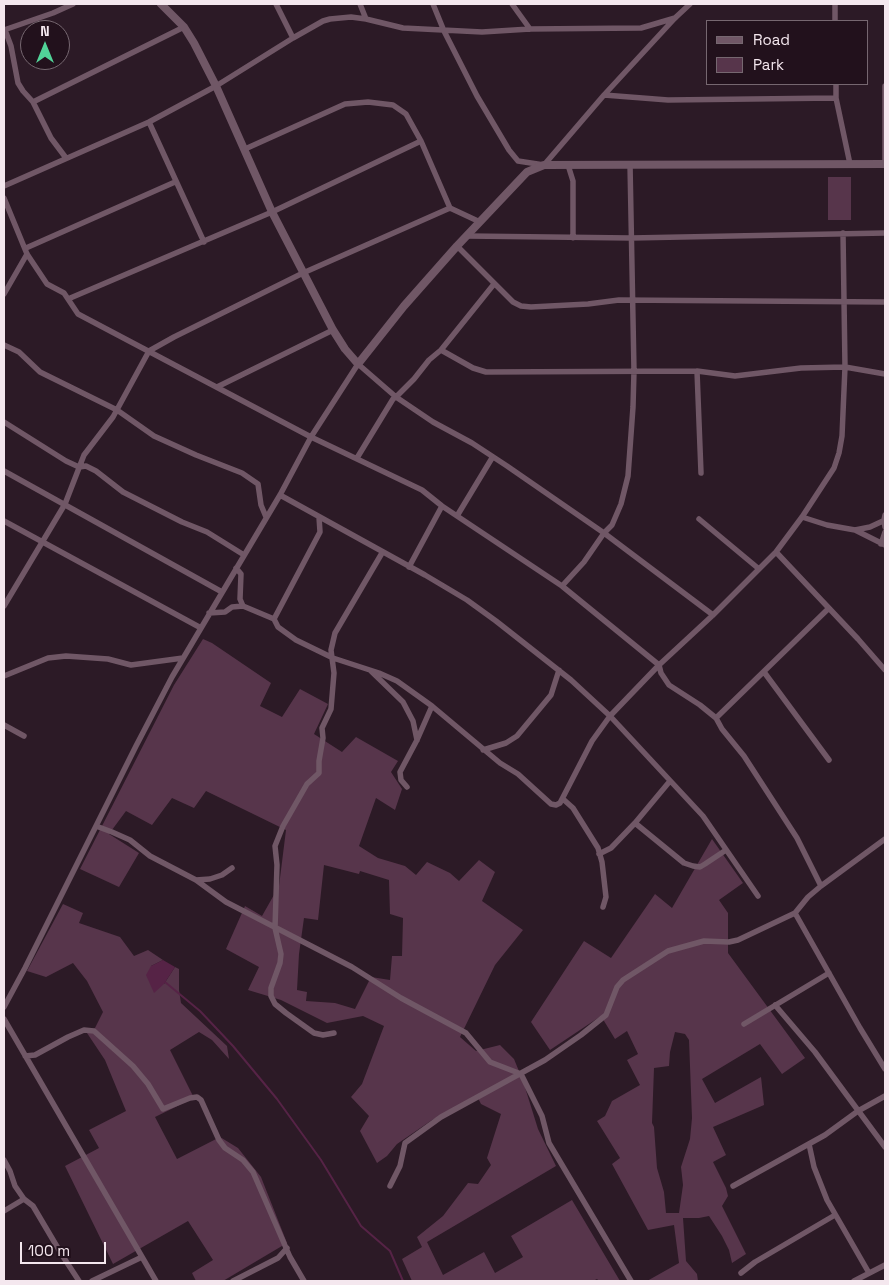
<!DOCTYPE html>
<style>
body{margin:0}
#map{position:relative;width:889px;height:1285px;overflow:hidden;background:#2c1a26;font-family:"Space Grotesk",sans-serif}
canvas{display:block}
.frame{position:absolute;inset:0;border:5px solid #f4e7ee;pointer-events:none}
.legend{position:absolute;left:706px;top:20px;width:162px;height:65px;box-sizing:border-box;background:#22111c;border:1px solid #766770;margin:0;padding:6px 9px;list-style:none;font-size:15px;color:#f4e7ee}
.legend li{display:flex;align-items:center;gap:10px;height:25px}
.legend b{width:25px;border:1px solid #766770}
.north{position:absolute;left:20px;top:20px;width:50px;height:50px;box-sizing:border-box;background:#22111c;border:1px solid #766770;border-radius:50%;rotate:0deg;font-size:14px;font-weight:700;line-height:20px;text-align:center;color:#f4e7ee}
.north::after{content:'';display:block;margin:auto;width:18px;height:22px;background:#51d398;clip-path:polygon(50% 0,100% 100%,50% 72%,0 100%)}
.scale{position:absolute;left:20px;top:1242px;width:86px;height:22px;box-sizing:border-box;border:2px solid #f4e7ee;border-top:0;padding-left:6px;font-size:15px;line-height:18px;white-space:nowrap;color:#f4e7ee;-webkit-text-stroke:4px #22111c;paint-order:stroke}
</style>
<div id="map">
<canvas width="889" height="1285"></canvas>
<div class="frame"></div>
<ul class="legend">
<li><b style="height:6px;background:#705766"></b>Road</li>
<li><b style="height:14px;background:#57354b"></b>Park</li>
</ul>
<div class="north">N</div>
<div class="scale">100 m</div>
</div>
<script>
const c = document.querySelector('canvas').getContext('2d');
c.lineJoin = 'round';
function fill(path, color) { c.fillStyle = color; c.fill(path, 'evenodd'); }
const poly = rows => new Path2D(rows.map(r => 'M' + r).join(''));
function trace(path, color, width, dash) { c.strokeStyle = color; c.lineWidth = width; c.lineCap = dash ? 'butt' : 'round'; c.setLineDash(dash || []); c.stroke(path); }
fill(poly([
 [828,177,851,177,851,220,828,220],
 [203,639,212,643,271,683,260,706,282,717,300,689,328,704,314,734,342,752,356,737,398,761,391,772,402,789,395,810,376,798,359,846,378,858,405,866,416,875,427,862,450,873,459,881,479,860,495,872,482,901,523,930,495,965,460,1037,476,1051,500,1045,514,1059,523,1081,538,1129,556,1166,427,1242,443,1275,484,1252,495,1273,523,1257,511,1236,572,1200,620,1281,599,1281,597,1279,593,1281,563,1281,562,1280,559,1281,412,1281,402,1259,422,1247,417,1237,443,1216,468,1183,478,1184,491,1165,487,1158,501,1114,481,1104,478,1098,432,1120,397,1144,387,1156,377,1163,360,1131,369,1116,351,1097,362,1084,384,1026,363,1016,327,1023,281,1000,248,990,259,967,226,949,245,906,262,916,279,886,286,830,206,791,194,808,172,798,152,825,126,811,109,834,139,853,119,887,80,869,174,685],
 [324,865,359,874,360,871,389,880,390,914,403,918,402,956,392,956,390,980,371,977,355,1009,335,1003,306,1001,307,992,297,990,299,954,304,918,318,920],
 [712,839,743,883,719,900,728,913,728,953,805,1058,782,1074,760,1044,702,1079,715,1103,761,1077,764,1105,713,1127,726,1155,713,1162,726,1188,728,1196,722,1206,746,1254,732,1263,729,1250,722,1236,709,1216,699,1218,683,1218,686,1261,697,1274,698,1281,647,1281,679,1263,674,1225,648,1230,612,1164,620,1158,597,1121,605,1116,612,1101,640,1085,627,1060,638,1054,627,1031,615,1039,601,1016,550,1050,531,1022,584,941,611,958,655,894,672,908],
 [675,1032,685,1034,689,1040,692,1118,690,1139,681,1167,683,1185,679,1213,666,1213,664,1192,657,1168,654,1127,652,1123,654,1068,669,1066,670,1052],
 [63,904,83,913,79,923,120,937,134,956,148,950,163,960,151,966,164,984,175,967,179,969,179,990,181,1003,227,1046,229,1059,212,1040,199,1032,170,1050,194,1098,155,1117,177,1159,220,1137,238,1148,261,1177,287,1243,223,1281,196,1281,192,1273,213,1260,188,1221,113,1264,65,1166,99,1148,89,1130,126,1111,105,1060,87,1033,95,1028,103,1012,87,981,73,963,46,977,27,971]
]), '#57354b');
fill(poly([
 [163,960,175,967,164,984,154,993,146,975,151,966]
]), '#562346');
trace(poly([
 [165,982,200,1011,233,1046,277,1099,321,1160,361,1226,390,1251,403,1281]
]), '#562346', 2);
trace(poly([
 [276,4,293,38],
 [360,4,366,19],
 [433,4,444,31,477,96,509,150,518,161,544,165,604,95,675,18,690,4],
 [512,4,530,29],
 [835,4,835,21],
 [4,30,53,13,73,4],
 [5,30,11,46,18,83,23,91,33,102,51,138,66,158],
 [836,84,836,98,850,164],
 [604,95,668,100,836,98],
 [33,102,184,27],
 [149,122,204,242],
 [245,149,345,104,368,102,393,105,406,114,421,141,450,208,480,222],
 [885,164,885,86],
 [568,165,573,181,573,238],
 [4,186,149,122,216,86,293,38,323,21,330,19,351,17,366,19,403,28,482,32,530,29,641,28,675,18],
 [4,198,27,254,47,284,64,293,78,314,311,437,422,490,442,506,562,586,659,665,661,673,669,685,700,705,716,718,722,729,744,756,797,838,821,886],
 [467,236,631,238,885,233],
 [457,246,513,302,521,306,531,307,588,304,619,300,885,302],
 [26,248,175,182],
 [4,294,27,254],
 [68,299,272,212,421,141],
 [4,345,19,352,40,372,117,410,154,436,196,455,242,473,258,484,261,505,266,517],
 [441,350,473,368,486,372,697,371,735,376,801,368,845,367,885,374],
 [697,371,701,473],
 [217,387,333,330],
 [4,422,66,461,79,467,86,466,96,471,123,492,182,522,207,532,244,555],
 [357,458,393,399,396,397,433,422,472,443,507,466,604,533,713,615],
 [4,471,222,592],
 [280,495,425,575,467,600,496,621,571,680,610,716,703,816,758,896],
 [885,515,884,520,885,527],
 [457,516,492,458],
 [802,517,827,525,855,530,885,545],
 [699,519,759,569],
 [4,521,201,628],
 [855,530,870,527,885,520],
 [881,544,885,532],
 [776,552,858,639,885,670],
 [409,567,442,506],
 [236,568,241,574,240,599,243,606,274,619,278,627,296,640,333,658,379,673,397,681,432,706,500,763,518,774,551,804,556,805,560,803,592,741,610,716,659,665,713,615,776,552,802,517,834,468,839,453,842,436,845,367,843,233],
 [562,586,584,562,604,533,612,525,621,504,628,476,633,407,634,371,630,164],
 [4,606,65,504,84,455,113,417,149,351,174,337,303,273,450,208],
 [209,613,225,612,232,607,243,606],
 [274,619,320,532,319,517],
 [371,671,403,702,413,721,417,740],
 [764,672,829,760],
 [4,676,48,658,66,656,108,659,131,665,183,658],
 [716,718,828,609],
 [4,725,24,736],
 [483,750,506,743,517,736,551,695,559,670],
 [407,787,401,780,400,772,417,740,432,706],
 [563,799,573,808,598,848,602,862,606,897,603,907],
 [635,823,684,863,693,866,700,867,705,864,726,850],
 [96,826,112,832,130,840,150,856,196,880,226,902,352,967,401,998,466,1033,490,1062,521,1074,542,1116,549,1143,631,1281],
 [599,854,611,848,635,823,670,781],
 [196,880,210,879,222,875,232,868],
 [795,913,860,1028,885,1069],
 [775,1005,815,1052,885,1147],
 [4,1007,25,968,136,746,172,677,280,495,311,437,358,364,396,397,414,379,429,360,441,350,494,284],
 [4,1019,156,1281],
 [744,1024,829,973],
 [334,1033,323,1035,314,1033,286,1013,275,1004,271,996,271,988,280,963,281,954,275,928,277,865,275,846,283,826,307,784,319,773,319,761,323,738,322,728,331,709,334,673,331,650,335,633,382,553],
 [25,1056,35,1055,68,1037,84,1030,94,1031,133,1066,148,1084,163,1109,190,1098,197,1097,201,1100,219,1140,225,1148,243,1160,253,1172,290,1257,304,1281],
 [809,1144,814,1167,827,1200,869,1273],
 [4,1160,10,1171,15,1186,24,1199,33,1206,62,1255,79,1281],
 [390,1186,400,1166,405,1143,441,1117,545,1060,581,1035,606,1015,617,987,623,980,668,951,704,941,729,942,738,940,795,913,808,897,821,886,885,839],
 [733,1186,825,1135,858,1111,885,1096],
 [4,1211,24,1199],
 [741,1273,755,1262,835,1215],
 [92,1281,142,1257],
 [233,1281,278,1258,287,1248],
 [854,1281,885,1265]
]), '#705766', 5.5);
trace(poly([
 [161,4,184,27,194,43,216,86,272,212,333,330,345,349,358,364,404,306,457,246,527,172,544,165,885,164]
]), '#705766', 8);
</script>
